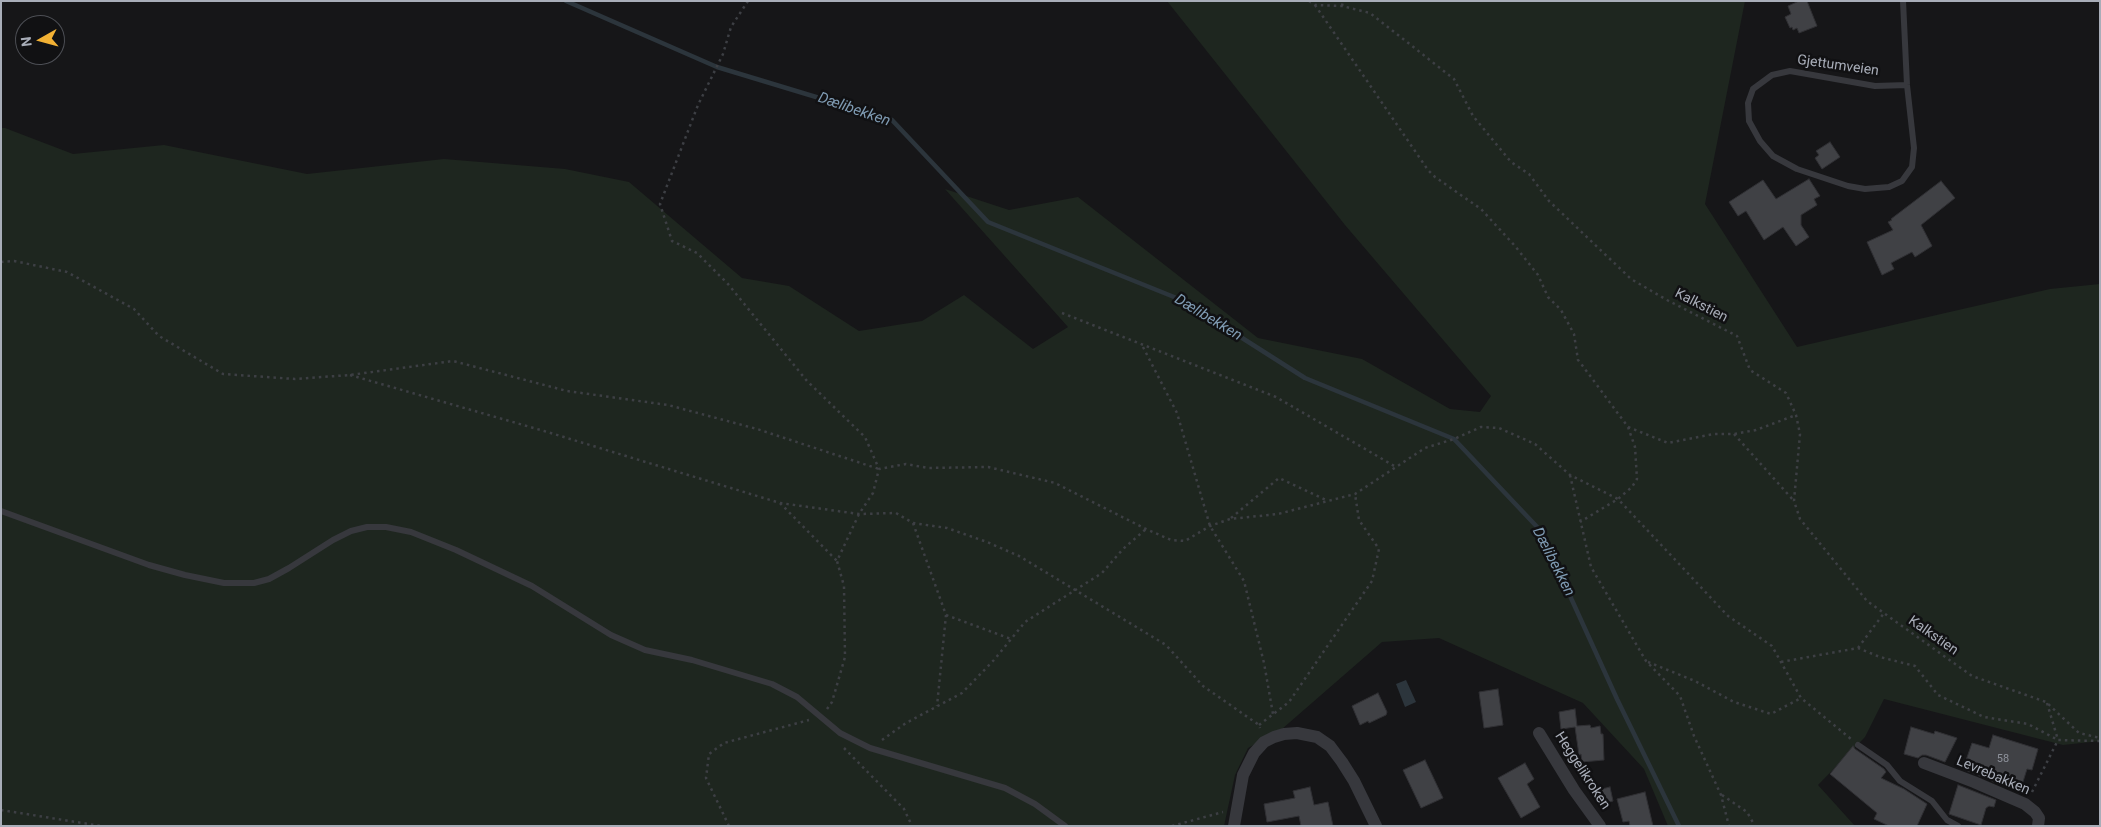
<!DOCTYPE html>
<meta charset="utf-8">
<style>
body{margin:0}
#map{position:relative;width:2101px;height:827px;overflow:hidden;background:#161618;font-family:Roboto,sans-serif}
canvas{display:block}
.frame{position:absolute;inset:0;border:2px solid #a8adb8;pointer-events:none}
.north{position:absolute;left:15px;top:15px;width:50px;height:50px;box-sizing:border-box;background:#111113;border:1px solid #4d4f55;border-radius:50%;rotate:263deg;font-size:14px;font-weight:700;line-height:20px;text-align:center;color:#a8adb8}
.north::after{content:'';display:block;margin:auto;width:18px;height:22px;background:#f2b134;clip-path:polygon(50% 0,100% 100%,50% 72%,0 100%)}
</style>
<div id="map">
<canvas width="2101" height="827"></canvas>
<div class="frame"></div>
<div class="north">N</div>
</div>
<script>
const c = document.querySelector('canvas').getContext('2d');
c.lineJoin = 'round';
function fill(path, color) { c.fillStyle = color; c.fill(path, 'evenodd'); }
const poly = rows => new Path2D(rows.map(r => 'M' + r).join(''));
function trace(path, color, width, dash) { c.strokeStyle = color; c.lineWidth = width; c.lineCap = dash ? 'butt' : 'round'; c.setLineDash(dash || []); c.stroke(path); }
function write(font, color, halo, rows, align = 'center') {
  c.font = font + ' Roboto,sans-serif'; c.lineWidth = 5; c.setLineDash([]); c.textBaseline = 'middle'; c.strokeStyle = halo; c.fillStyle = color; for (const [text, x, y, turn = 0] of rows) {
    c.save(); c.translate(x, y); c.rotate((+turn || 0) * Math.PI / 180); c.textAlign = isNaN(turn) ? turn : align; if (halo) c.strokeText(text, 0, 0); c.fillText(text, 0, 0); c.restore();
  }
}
fill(poly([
 [1167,1,1745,1,1705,204,1797,347,2050,289,2100,284,2100,741,2063,745,1884,699,1865,737,1818,785,1855,826,1668,826,1644,769,1583,703,1439,638,1382,642,1282,729,1248,748,1235,775,1224,826,1,826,1,128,5,128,73,154,164,145,307,174,444,159,565,169,629,182,742,278,789,286,859,331,922,321,964,295,1033,349,1068,327,945,189,1009,210,1078,197,1258,338,1362,359,1450,409,1480,412,1491,396,1345,225]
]), '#1e261f');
fill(poly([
 [1406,680,1416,702,1405,707,1396,684]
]), '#2c353c');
trace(poly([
 [566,1,717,67,892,120,988,222,1184,301,1305,378,1454,439,1540,530,1617,699,1679,826]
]), '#2c353c', 4.5);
const building = poly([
 [1799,1,1807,1,1817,26,1799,33,1797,28,1793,30,1792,27,1790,28,1785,17,1791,14,1788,6,1799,1],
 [1830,142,1840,157,1822,169,1815,158,1819,155,1816,151,1830,142],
 [1809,179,1820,196,1814,199,1817,205,1801,215,1801,225,1809,237,1796,246,1783,227,1764,240,1746,211,1738,216,1729,202,1763,180,1776,199,1809,179],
 [1941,181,1955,198,1921,225,1932,246,1915,257,1912,252,1891,263,1894,269,1882,275,1867,242,1893,230,1888,222,1892,220,1891,219,1941,181],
 [1498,689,1503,725,1484,728,1479,692,1498,689],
 [1378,693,1387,712,1386,715,1369,723,1368,721,1360,725,1352,706,1378,693],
 [1575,709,1577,726,1590,725,1591,728,1600,726,1601,734,1603,734,1604,760,1582,762,1581,754,1579,755,1575,727,1561,729,1559,712,1575,709],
 [1911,727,1934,734,1935,731,1957,738,1945,762,1926,755,1922,755,1918,758,1904,754,1911,727],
 [1993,735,2038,749,2032,770,2027,769,2021,788,2002,782,2001,785,1963,769,1972,743,1989,748,1993,735],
 [1853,746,1855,749,1884,769,1886,772,1881,778,1904,789,1927,804,1917,826,1889,826,1874,819,1877,813,1830,774,1853,746],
 [1425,760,1443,798,1421,808,1403,770,1425,760],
 [1525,763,1534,779,1527,784,1540,807,1521,818,1498,778,1525,763],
 [1958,785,1996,800,1994,807,1989,806,1986,808,1981,825,1949,814,1958,785],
 [1310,787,1314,805,1328,802,1333,826,1301,826,1299,816,1267,822,1264,804,1295,798,1293,791,1310,787],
 [1610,787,1613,801,1601,804,1598,790,1610,787],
 [1645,792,1653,826,1630,826,1629,821,1623,822,1617,799,1645,792]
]);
fill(building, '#404145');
trace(building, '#303034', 1);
trace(poly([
 [748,1,731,27,723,54,698,105,660,204,672,241,697,253,728,284,807,381,865,437,879,469],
 [1309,1,1315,5,1342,6,1370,13,1454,79,1473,116,1511,162,1529,174,1549,201,1631,279,1667,300,1737,336,1750,370,1786,393,1796,415,1800,434,1794,501,1800,519,1867,601,1972,676,2046,702,2079,733,2100,738],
 [1315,5,1428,170,1435,177,1481,209,1515,246,1538,275,1548,297,1561,310,1574,334,1578,360,1582,365,1628,427,1635,447,1637,479,1632,487,1618,499,1580,522],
 [1342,6,1343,1],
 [1,262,14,261,67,272,134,309,159,336,223,374,295,379,350,375,453,361,567,391,668,405,757,429,879,469],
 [1062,313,1276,397,1396,467],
 [1143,347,1177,413,1210,526,1244,581,1264,663,1273,714],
 [350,375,544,431,780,503,859,514,896,513,913,523,947,528,987,542,1019,556,1166,645,1203,686,1259,725,1260,728],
 [1628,427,1668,443,1714,434,1734,434,1756,430,1796,415],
 [1734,434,1794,501],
 [1570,475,1591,567,1646,661,1680,696,1694,736,1721,795,1729,826],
 [780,503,837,561],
 [1231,518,1279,478,1326,500],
 [913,523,946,615,937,706],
 [946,615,1011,639],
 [1858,648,1884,613],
 [1648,662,1695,681,1734,702,1771,714,1801,698],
 [1781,662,1858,648,1880,657,1915,666,1938,695,1984,717,2028,724,2058,740],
 [2047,703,2058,740],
 [827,709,832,702,845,657,844,586,837,561,859,514,873,493,879,469,906,464,928,468,988,467,1055,483,1146,529,1171,540,1185,541,1210,526,1230,519,1278,514,1355,494,1425,448,1454,439,1481,427,1499,428,1535,444,1570,475,1618,499,1728,616,1772,646,1801,698,1851,739],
 [1259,725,1289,702,1372,581,1379,549,1359,520,1355,494],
 [882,740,906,723,962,693,994,660,1025,622,1102,573,1123,549,1146,529],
 [844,748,904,809,912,826],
 [2032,792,2058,740,2100,741],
 [1722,795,1747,812,1755,826],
 [1,810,101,826],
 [729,826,706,778,709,754,724,743,809,720],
 [1172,826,1223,812]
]), '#3d3f44', 2.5, [2.5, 4]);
trace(poly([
 [1903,1,1907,85,1914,148,1912,167,1902,181,1889,187,1865,189,1848,186,1797,169,1773,156,1760,141,1749,121,1748,103,1753,89,1772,75,1790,71,1875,86,1907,85],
 [1,511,149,565,185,575,224,583,254,583,269,579,289,568,333,540,351,531,367,527,386,527,411,532,456,550,532,586,611,635,645,650,692,660,772,684,797,697,840,733,870,748,1005,788,1035,804,1065,826],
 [1858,745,1887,765,1900,781,1932,801,1947,820,1958,826]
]), '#37383d', 6);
trace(poly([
 [1539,733,1574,790,1600,826],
 [1924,763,1974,782,2025,804,2035,812,2039,818,2038,826],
 [1234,826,1243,775,1254,753,1264,742,1274,737,1284,734,1297,733,1317,737,1330,746,1342,762,1354,781,1376,826]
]), '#37383d', 12);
write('11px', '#8e929b', null, [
 ["58",2003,759]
]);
write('14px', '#a8adb8', '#111113', [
 ["Gjettumveien",1838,66,8],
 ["Kalkstien",1701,306,27],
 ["Kalkstien",1933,636,35],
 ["Heggelikroken",1582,771,57],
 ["Levrebakken",1993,776,23]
]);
write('italic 15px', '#7f9bb3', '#111113', [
 ["Dælibekken",854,110,19],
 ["Dælibekken",1208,318,31],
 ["Dælibekken",1553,562,63]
]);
</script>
